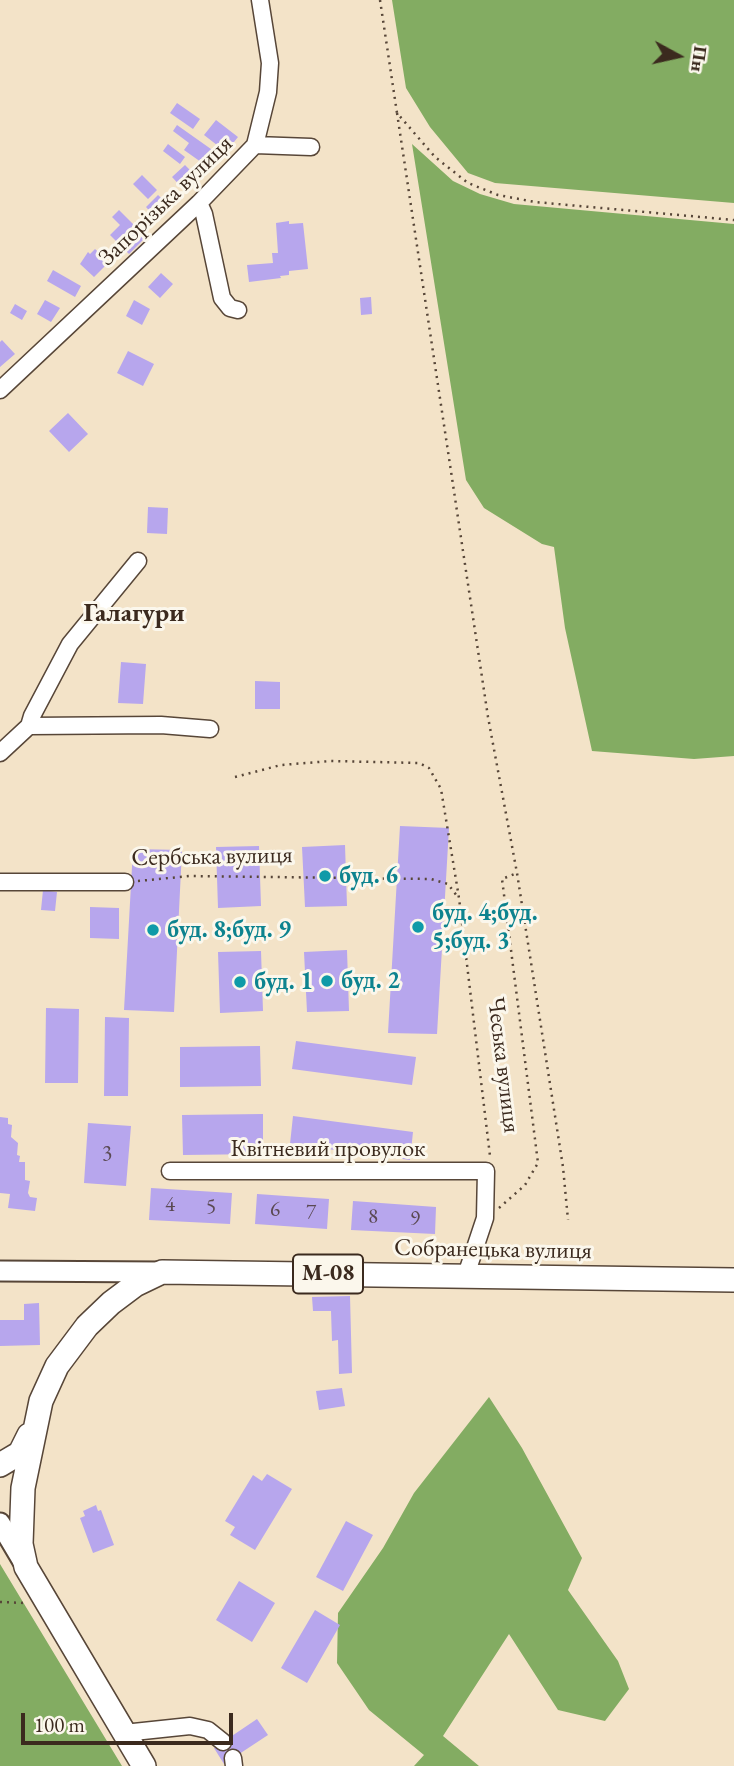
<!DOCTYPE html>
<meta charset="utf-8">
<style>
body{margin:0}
#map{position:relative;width:734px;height:1766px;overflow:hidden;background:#f3e3c8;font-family:"EB Garamond",serif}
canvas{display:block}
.north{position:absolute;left:643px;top:21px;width:70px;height:70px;-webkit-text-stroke:5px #fbf7ec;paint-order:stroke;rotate:98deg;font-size:19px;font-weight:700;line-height:28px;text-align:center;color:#3b2a1e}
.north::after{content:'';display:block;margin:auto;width:24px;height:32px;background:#3b2a1e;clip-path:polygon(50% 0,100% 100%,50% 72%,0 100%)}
.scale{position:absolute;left:21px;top:1713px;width:212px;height:32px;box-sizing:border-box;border:4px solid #3b2a1e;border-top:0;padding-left:9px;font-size:21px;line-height:24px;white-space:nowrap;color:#3b2a1e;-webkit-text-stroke:5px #fbf7ec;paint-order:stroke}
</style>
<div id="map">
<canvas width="734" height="1766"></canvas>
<div class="north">Пн</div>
<div class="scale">100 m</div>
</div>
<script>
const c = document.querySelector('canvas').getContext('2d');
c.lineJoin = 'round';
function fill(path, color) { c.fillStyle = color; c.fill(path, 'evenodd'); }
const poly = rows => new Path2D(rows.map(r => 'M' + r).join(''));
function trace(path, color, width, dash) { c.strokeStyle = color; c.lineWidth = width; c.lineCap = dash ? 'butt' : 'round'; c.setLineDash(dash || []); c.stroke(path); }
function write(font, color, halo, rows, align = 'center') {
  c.font = font + ' "EB Garamond",serif'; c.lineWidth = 6; c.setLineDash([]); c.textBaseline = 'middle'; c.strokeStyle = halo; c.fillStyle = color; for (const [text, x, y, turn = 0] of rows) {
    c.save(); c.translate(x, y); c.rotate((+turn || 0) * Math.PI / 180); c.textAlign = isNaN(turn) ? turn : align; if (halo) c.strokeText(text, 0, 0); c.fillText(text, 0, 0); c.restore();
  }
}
fill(poly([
 [392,0,734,0,734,203,495,183,468,173,430,127,406,88],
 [412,144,453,181,480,194,514,204,734,224,734,756,694,759,592,751,565,628,554,547,542,544,484,508,466,480],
 [489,1397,522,1448,582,1558,568,1590,618,1661,629,1689,605,1721,558,1710,509,1634,443,1736,479,1766,414,1766,424,1755,369,1710,337,1663,338,1613,383,1548,414,1493],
 [0,1564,122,1766,0,1766]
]), '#83ac62');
fill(poly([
 [177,103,200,119,193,129,170,113],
 [216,120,238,137,226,152,204,135],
 [177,125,218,154,208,167,184,150,189,143,173,131],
 [168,144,185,157,180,164,163,151],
 [185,165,199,179,186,192,172,177],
 [142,175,157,190,148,199,133,184],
 [158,195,170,206,157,219,146,207],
 [119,210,146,237,129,254,110,235,120,225,112,217],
 [289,221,289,224,303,223,308,269,289,271,289,275,280,276,281,278,249,282,247,265,273,263,272,253,278,253,276,223],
 [95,249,109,262,94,277,80,264,88,252,90,254],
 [53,270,81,286,75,297,47,281],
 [161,273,173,284,160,298,148,287],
 [371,297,372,314,361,315,360,298],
 [45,300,60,308,51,322,37,314],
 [134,300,150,309,142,325,126,316],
 [15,304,27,311,22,320,10,313],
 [2,340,15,354,0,367,0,342],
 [128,351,154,364,143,386,117,373],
 [68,413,88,434,69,452,49,431],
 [148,507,168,508,167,534,147,533],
 [121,662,146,664,143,704,118,703],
 [255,681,280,682,280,709,255,709],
 [400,826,449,828,437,1034,388,1033],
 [345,845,347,906,305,907,302,847],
 [259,846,261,906,218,908,216,847],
 [133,849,182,850,174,1012,124,1010],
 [43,890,57,892,55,911,41,910],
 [90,907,119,908,119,939,90,938],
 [347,950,349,1011,307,1012,304,952],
 [261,951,263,1011,220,1013,218,952],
 [46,1008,79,1009,78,1083,45,1083],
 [105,1017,129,1018,128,1096,104,1096],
 [296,1041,416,1057,412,1085,292,1069],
 [260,1046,261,1086,180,1087,180,1047],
 [263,1114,263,1154,183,1155,182,1115],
 [293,1116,413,1132,410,1160,290,1144],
 [0,1117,8,1118,8,1124,12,1125,11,1137,18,1143,17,1155,20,1156,19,1162,25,1162,25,1180,30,1181,28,1193,30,1197,37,1198,35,1211,8,1208,10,1194,0,1193],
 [88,1123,131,1126,126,1186,84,1183],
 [151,1188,232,1193,230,1224,149,1220],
 [257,1194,329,1199,327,1229,255,1224],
 [353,1201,436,1207,435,1234,351,1230],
 [350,1296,352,1373,339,1374,338,1340,332,1341,331,1311,313,1311,312,1297],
 [39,1303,40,1345,0,1346,0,1320,24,1320,24,1304],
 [342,1388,345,1406,319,1410,316,1391],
 [267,1474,292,1489,255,1550,230,1535,235,1527,225,1521,253,1475,262,1481],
 [96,1505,98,1511,101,1510,114,1545,93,1553,80,1518,85,1516,83,1511],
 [346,1521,373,1535,343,1591,316,1577],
 [239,1581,275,1603,252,1642,216,1620],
 [315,1610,340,1625,307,1683,281,1668],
 [257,1719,268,1735,224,1764,214,1748]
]), '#b7a6ed');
const minor = poly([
 [255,145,311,147],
 [199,203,204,214,222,298,230,308,238,310],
 [0,390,199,203,255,145,268,92,270,63,260,0],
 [29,726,161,725,210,729],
 [0,753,29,726,32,716,70,644,138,561],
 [0,882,125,882],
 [170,1171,486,1171,485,1218,466,1275],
 [124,1733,190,1726,208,1730,223,1742],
 [233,1758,234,1766]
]);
const major = poly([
 [0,1271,161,1272],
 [0,1523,22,1560]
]);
const highway = poly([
 [0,1465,20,1453,29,1435],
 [144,1766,26,1567,21,1544,23,1488,41,1401,57,1366,87,1326,111,1303,135,1285,162,1272,734,1280]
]);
trace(minor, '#574638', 19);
trace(major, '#574638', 23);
trace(highway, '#574638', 26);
trace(poly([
 [380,0,397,113,435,157,468,183,498,195,535,202,734,220],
 [397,113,488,717,517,873,563,1167,568,1220],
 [235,777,281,765,331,761,419,763,429,768,441,789,459,898,490,1156],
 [138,881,190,876,431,879,448,884,457,896],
 [499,1208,525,1185,538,1163,502,879,517,873],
 [0,1602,25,1603]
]), '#574638', 2.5, [2, 5]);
trace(minor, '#fff', 16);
trace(major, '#fff', 19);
trace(highway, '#fff', 23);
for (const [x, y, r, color] of [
 [325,876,7,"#0f9aa8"],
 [418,927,7,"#0f9aa8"],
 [153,930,7,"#0f9aa8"],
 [327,981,7,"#0f9aa8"],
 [240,982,7,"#0f9aa8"]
]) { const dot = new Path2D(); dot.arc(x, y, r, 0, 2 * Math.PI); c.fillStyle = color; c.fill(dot); trace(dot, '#fbf7ec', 2.5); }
write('21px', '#5a4952', null, [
 ["3",107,1154],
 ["4",170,1205],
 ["5",211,1207],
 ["6",275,1210],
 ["7",311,1213],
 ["8",373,1217],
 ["9",415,1219]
]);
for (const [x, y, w] of [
 [328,1274,70]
]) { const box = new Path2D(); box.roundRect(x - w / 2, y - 19.5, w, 39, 5); c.fillStyle = '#fbf7ec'; c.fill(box); trace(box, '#3b2a1e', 2); }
write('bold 23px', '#3b2a1e', null, [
 ["М-08",328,1274]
]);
write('24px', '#3b2a1e', '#fbf7ec', [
 ["Запорізька вулиця",166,201,-44],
 ["Сербська вулиця",212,857,-1],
 ["Чеська вулиця",503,1065,83],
 ["Квітневий провулок",328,1149],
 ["Собранецька вулиця",493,1250,1]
]);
write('bold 24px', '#0d838f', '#fbf7ec', [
 ["буд. 6",339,876],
 ["буд. 4;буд.",432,913],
 ["5;буд. 3",432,941],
 ["буд. 8;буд. 9",167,930],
 ["буд. 2",341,981],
 ["буд. 1",254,982]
], 'left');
write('bold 26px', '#3b2a1e', '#fbf7ec', [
 ["Галагури",134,614]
]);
</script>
